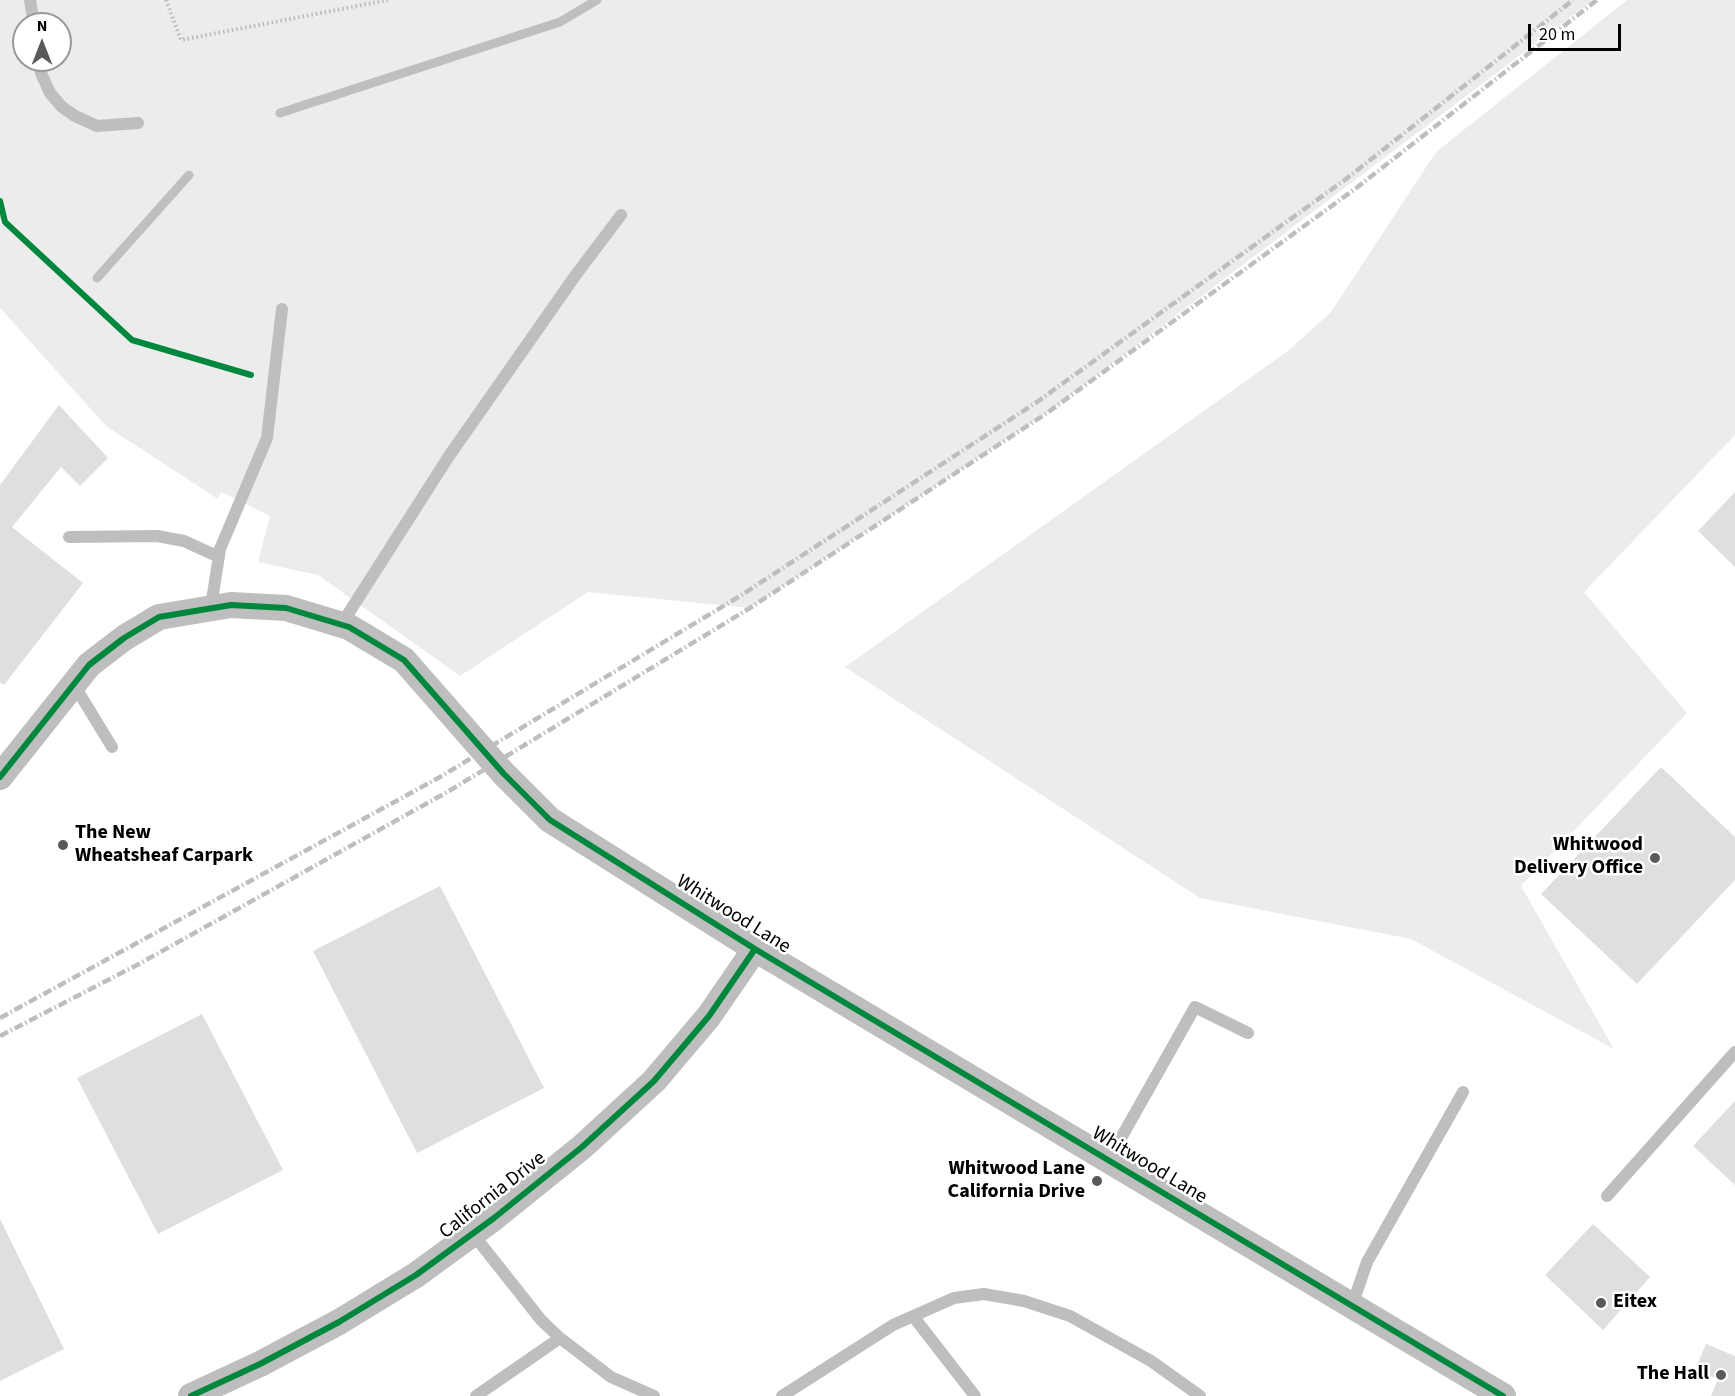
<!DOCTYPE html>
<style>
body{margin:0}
#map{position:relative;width:1735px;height:1396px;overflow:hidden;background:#fff;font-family:"Source Sans 3",sans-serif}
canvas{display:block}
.north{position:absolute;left:12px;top:12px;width:60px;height:60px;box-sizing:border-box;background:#fff;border:2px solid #999;border-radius:50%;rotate:0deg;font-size:16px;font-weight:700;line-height:24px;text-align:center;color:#000}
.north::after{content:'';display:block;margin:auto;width:21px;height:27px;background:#595959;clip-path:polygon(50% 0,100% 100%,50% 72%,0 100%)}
.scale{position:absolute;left:1528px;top:24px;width:93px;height:27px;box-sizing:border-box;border:3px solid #000;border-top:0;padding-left:8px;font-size:18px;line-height:21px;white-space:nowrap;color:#000;-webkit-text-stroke:4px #fff;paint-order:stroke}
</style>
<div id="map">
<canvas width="1735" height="1396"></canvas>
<div class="north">N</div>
<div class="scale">20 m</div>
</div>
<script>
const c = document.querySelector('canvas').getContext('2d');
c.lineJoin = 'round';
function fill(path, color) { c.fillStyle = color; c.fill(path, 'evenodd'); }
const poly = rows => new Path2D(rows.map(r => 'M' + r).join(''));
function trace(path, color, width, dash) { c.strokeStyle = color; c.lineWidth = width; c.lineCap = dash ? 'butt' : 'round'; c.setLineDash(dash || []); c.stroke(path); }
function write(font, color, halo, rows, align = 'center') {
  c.font = font + ' "Source Sans 3",sans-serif'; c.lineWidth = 5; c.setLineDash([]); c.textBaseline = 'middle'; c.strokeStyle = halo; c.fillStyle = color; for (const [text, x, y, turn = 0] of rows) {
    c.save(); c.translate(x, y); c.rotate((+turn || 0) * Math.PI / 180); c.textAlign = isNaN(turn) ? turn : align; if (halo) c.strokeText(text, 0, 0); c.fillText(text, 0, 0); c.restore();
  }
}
fill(poly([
 [0,0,1593,0,1047,413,750,608,588,592,460,676,318,575,258,562,270,516,221,492,218,499,106,426,0,308],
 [24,24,60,24,60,60,24,60],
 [1627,0,1735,0,1735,435,1584,592,1687,713,1521,886,1614,1049,1411,939,1200,898,845,667,1289,350,1331,312,1436,152]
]), '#ececec');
trace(poly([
 [280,113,560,22,597,0],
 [97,278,189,175]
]), '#bfbfbf', 9);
fill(poly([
 [59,405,108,458,80,486,61,467,12,527,83,583,4,685,0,682,0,485],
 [1735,492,1735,567,1698,531],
 [1661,767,1735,837,1735,880,1637,984,1541,894],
 [440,886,544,1088,417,1153,313,951],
 [202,1014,283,1170,158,1234,77,1078],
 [1735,1101,1735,1185,1693,1146],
 [0,1219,64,1349,0,1381],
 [1593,1224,1650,1277,1603,1330,1545,1275],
 [1706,1344,1735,1356,1735,1396,1711,1396,1718,1379,1695,1370]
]), '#dfdfdf');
trace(poly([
 [166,0,181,40,388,0]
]), '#b9b9b9', 4, [1.5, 3]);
trace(poly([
 [30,0,34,24],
 [39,60,41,73,50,93,62,107,75,116,97,126,138,123],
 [69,537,157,536,184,541,219,557],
 [211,607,220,549,267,438,282,309],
 [341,625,449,456,575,276,621,215],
 [73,683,112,747],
 [1108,1161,1195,1007,1248,1033],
 [1607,1196,1735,1052],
 [473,1234,541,1320,560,1338,476,1396],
 [1352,1306,1367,1262,1463,1092],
 [913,1316,975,1396],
 [560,1338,611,1377,654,1396],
 [782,1396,893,1325,954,1298,984,1294,1024,1301,1070,1316,1151,1361,1200,1396]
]), '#bebebe', 12);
trace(poly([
 [0,777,89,665,124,638,159,617,231,605,286,608,349,627,404,660,503,773,550,820,755,949,1503,1396],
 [191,1396,260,1364,339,1322,416,1275,494,1218,582,1147,654,1081,709,1016,755,949]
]), '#bebebe', 26);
trace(poly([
 [0,1018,440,777,740,596,1037,402,1346,179,1573,0],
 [0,1036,137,965,449,791,750,608,1047,413,1355,189,1597,0]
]), '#bebebe', 4.5, [9, 3, 1.5, 3]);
trace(poly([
 [0,201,5,222,132,340,251,375],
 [0,777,89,665,124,638,159,617,231,605,286,608,349,627,404,660,503,773,550,820,755,949,1503,1396],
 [191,1396,260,1364,339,1322,416,1275,494,1218,582,1147,654,1081,709,1016,755,949]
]), '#00873e', 6);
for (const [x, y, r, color] of [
 [63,845,6,"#595959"],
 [1655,858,6,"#595959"],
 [1097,1181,6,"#595959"],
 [1601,1303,6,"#595959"],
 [1721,1375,6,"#595959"]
]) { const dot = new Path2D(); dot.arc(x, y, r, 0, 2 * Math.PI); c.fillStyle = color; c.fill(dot); trace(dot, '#fff', 2); }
write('bold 20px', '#000', '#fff', [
 ["The New",75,834,"left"],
 ["Wheatsheaf Carpark",75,857,"left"],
 ["Whitwood",1643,846],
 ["Delivery Office",1643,869],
 ["Whitwood Lane",1085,1170],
 ["California Drive",1085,1193],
 ["Eitex",1613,1303,"left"],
 ["The Hall",1709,1375]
], 'right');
write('20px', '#000', '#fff', [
 ["Whitwood Lane",733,915,32],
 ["Whitwood Lane",1149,1166,31],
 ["California Drive",493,1196,-38]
]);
</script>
